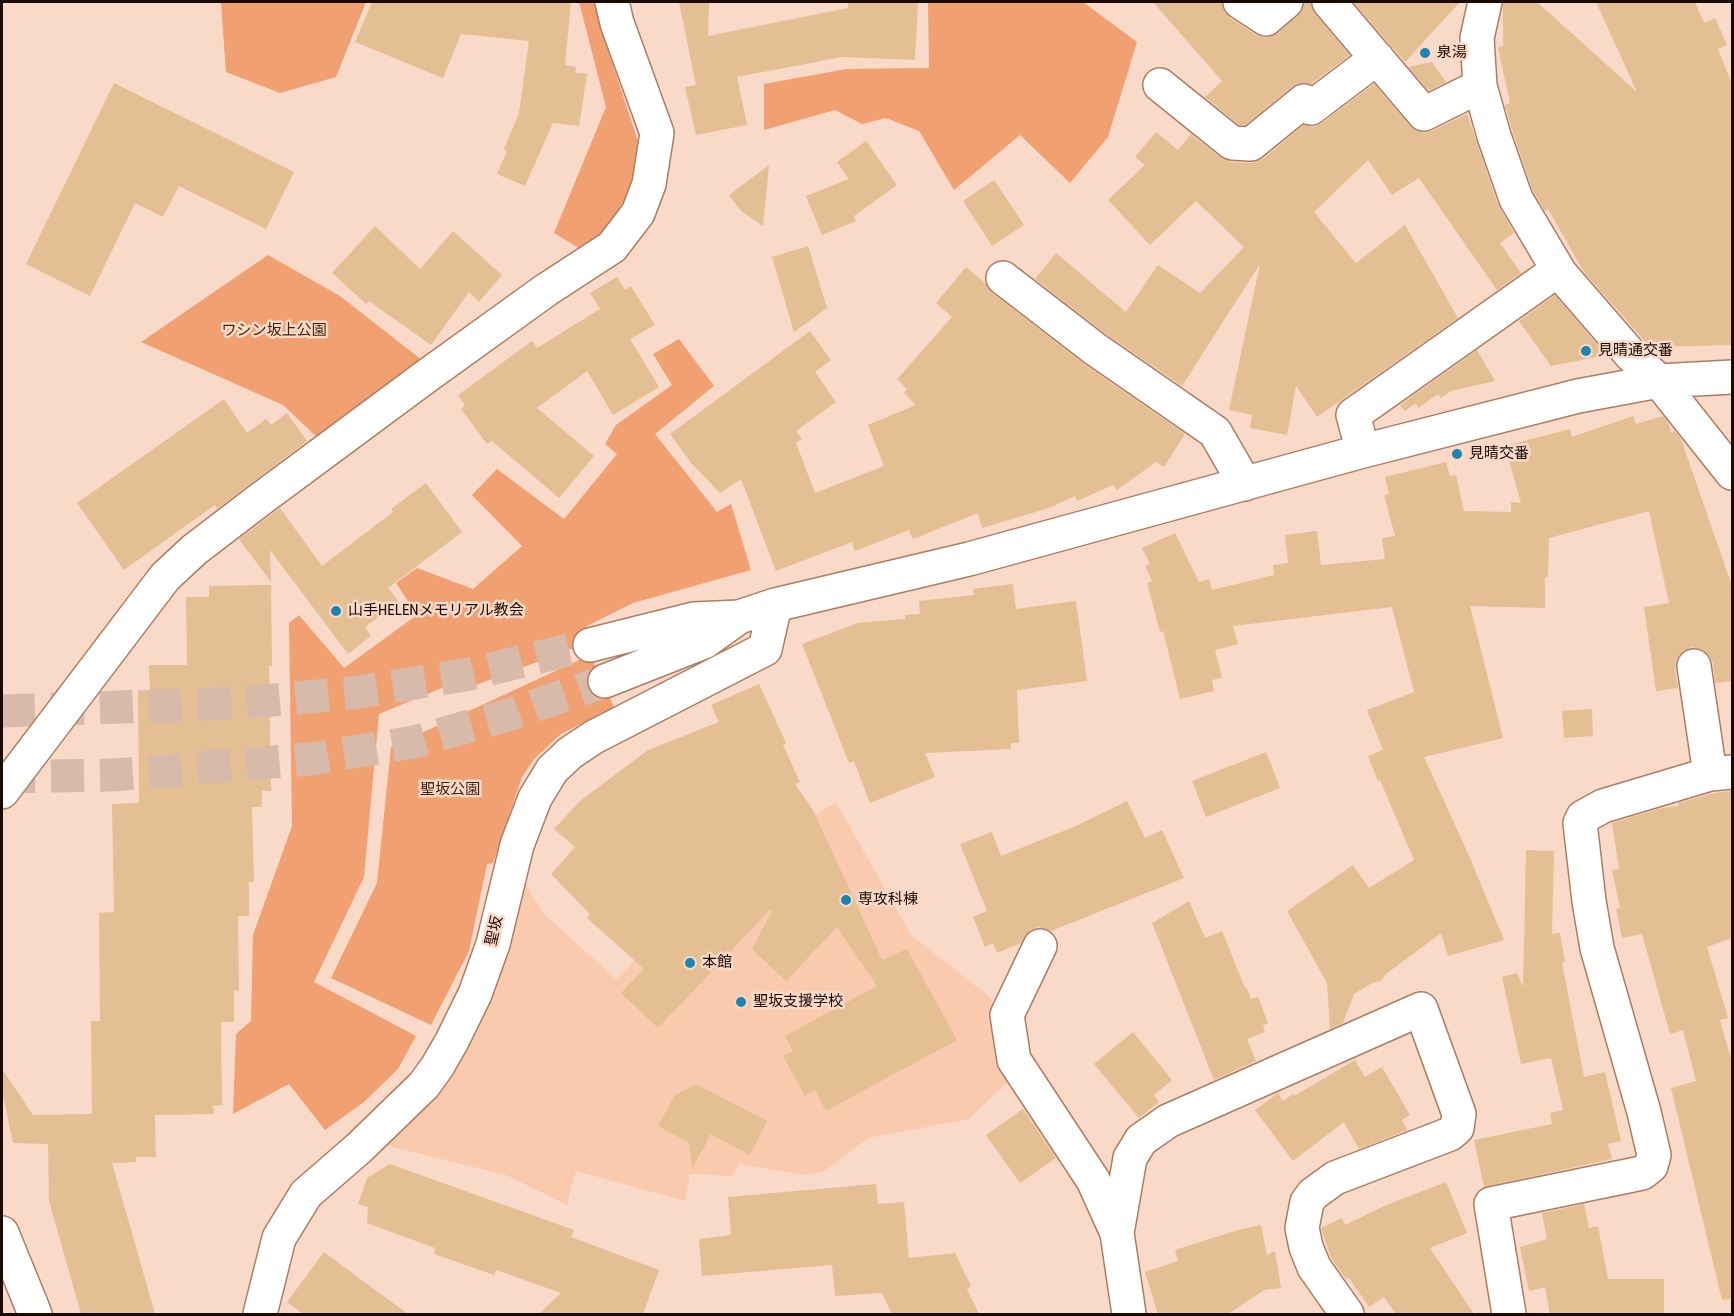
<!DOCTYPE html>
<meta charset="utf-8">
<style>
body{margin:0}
#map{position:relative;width:1734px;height:1316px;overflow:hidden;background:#f9d9c8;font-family:"Roboto Condensed",sans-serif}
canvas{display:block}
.frame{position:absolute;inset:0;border:3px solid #1b0a02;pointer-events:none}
</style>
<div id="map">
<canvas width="1734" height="1316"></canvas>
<div class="frame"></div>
</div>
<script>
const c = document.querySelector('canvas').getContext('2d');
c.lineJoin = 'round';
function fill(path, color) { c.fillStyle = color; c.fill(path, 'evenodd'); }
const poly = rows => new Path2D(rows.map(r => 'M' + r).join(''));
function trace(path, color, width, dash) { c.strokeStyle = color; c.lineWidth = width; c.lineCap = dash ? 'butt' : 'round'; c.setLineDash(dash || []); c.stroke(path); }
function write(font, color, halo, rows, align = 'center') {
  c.font = font + ' "Roboto Condensed","Noto Sans JP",sans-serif'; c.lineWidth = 5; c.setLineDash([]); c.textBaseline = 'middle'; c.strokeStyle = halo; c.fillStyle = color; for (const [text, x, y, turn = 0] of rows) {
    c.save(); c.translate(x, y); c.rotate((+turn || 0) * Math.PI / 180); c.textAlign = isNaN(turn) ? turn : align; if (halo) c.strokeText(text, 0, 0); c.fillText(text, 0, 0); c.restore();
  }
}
fill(poly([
 [836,802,911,935,991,998,1015,1075,969,1119,868,1138,824,1171,805,1175,739,1164,731,1176,690,1174,685,1201,576,1171,567,1205,506,1175,385,1145,453,1074,488,1007,510,944,522,879,545,915,616,979,716,880]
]), '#facaaf');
fill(poly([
 [221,2,366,2,336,77,280,93,226,72],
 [579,2,595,2,604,38,640,147,632,186,605,233,579,248,554,233,606,107],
 [928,2,1083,2,1137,42,1108,137,1070,183,1020,135,954,190,919,131,886,118,862,124,835,110,764,130,764,84,846,69,929,68],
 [268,255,340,296,427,364,321,441,283,405,141,342],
 [679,339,714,386,655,434,717,512,731,504,751,570,633,603,587,626,579,646,476,685,459,681,379,714,364,877,314,982,416,1036,398,1069,364,1102,325,1130,289,1084,233,1114,236,1034,251,1021,253,935,292,826,289,623,299,615,344,668,417,615,396,583,417,568,473,589,522,546,472,495,497,469,564,519,617,454,605,444,616,425,672,385,653,354],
 [590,655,614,707,561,734,534,759,522,777,493,863,487,864,469,951,431,1025,331,978,377,883,391,747]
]), '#f1a071');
fill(poly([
 [372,2,571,2,565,65,576,67,575,73,587,74,579,126,553,123,525,186,497,174,507,151,504,149,519,113,529,41,461,34,443,78,355,42],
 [679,2,709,2,708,36,848,8,848,2,918,2,915,60,842,57,737,77,747,125,696,135,685,87,696,85],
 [1153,2,1221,2,1224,11,1230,18,1256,35,1266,38,1278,33,1298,16,1303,9,1304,2,1311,2,1315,14,1350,55,1311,84,1301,83,1293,86,1245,125,1239,125,1205,97,1222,81],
 [1353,2,1460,2,1405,62],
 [1503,2,1537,2,1637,92,1596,2,1695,2,1704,23,1715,18,1727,45,1718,49,1732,84,1732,345,1650,347,1584,272,1548,209,1545,211,1533,191,1512,130,1505,105,1510,103,1498,48,1503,46],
 [1432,62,1446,82,1429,91,1408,67],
 [114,83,294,172,266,229,179,186,163,217,135,203,90,296,26,264],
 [1374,84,1410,126,1417,131,1424,133,1432,131,1467,114,1498,205,1514,233,1500,243,1521,273,1497,290,1419,178,1392,195,1368,160,1314,212,1356,263,1405,225,1458,318,1317,417,1296,386,1287,435,1250,428,1252,415,1229,410,1260,264,1182,386,1106,334,1035,279,1056,253,1126,312,1158,265,1200,293,1244,247,1196,201,1150,245,1108,200,1145,165,1135,157,1156,132,1178,150,1191,134,1221,158,1231,162,1251,163,1263,159,1304,125,1314,127,1322,123],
 [866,141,897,185,854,216,856,221,822,235,806,196,849,179,837,162],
 [769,165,763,226,741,211,729,195],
 [994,180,1024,225,992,246,963,201],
 [375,226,420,269,453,231,502,275,479,302,469,292,431,345,369,301,366,304,332,273],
 [808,246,827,308,794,332,772,257],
 [966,267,985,283,992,293,1084,364,1185,434,1164,467,1156,462,1117,490,1113,485,1077,501,1075,496,1049,508,982,528,978,513,913,539,909,530,855,551,852,542,776,571,741,479,720,493,692,464,670,434,810,331,831,360,815,372,836,402,796,431,802,439,796,443,815,493,884,466,868,425,916,405,904,393,907,389,897,379,952,317,936,303],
 [617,277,625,290,631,286,655,325,630,339,659,387,613,415,587,371,537,408,594,456,559,498,492,441,487,444,461,409,465,405,458,395,532,341,537,348,600,309,590,293],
 [1555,295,1601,349,1602,356,1551,366,1519,321],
 [1477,350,1495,381,1451,391,1441,398,1438,394,1418,408,1416,403,1405,411,1400,405],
 [224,399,247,433,266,419,271,425,287,413,307,441,217,509,215,505,124,570,77,503],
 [1633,416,1636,424,1663,416,1668,422,1671,432,1675,431,1681,439,1732,586,1732,681,1715,683,1713,663,1709,655,1701,649,1692,647,1682,652,1676,660,1675,669,1678,688,1656,691,1644,607,1669,603,1649,511,1549,538,1548,577,1545,577,1545,608,1470,606,1503,738,1424,757,1470,858,1504,940,1448,956,1441,933,1386,974,1381,981,1372,983,1354,994,1343,1023,1330,1029,1327,983,1287,911,1353,865,1369,888,1414,860,1380,780,1378,781,1368,756,1383,750,1367,710,1414,692,1392,607,1233,626,1238,644,1215,650,1222,678,1212,680,1214,691,1180,699,1163,631,1160,632,1147,583,1152,581,1145,566,1150,564,1142,548,1175,533,1199,582,1209,579,1212,590,1274,575,1273,565,1288,563,1285,535,1317,531,1321,565,1385,559,1382,538,1395,536,1384,495,1389,494,1385,477,1446,462,1450,476,1456,475,1464,511,1511,512,1511,502,1521,503,1505,446,1570,429,1572,437],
 [426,483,462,532,388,588,399,602,365,627,371,636,348,654,270,550,271,582,239,539,280,508,322,566,393,512,391,509],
 [1013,584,1016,609,1076,601,1087,681,1017,690,1019,743,1011,743,1011,749,925,753,935,777,870,803,854,761,849,763,802,644,858,623,905,619,905,615,920,614,919,601,974,595,973,589],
 [271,585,272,666,269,666,271,791,262,791,262,807,252,807,254,882,249,882,249,916,238,916,239,991,234,990,234,1022,221,1022,222,1105,213,1106,214,1114,155,1115,156,1157,136,1157,136,1162,112,1163,155,1314,81,1314,49,1201,48,1144,13,1143,2,1091,2,1069,33,1115,92,1114,91,1021,100,1021,99,913,114,912,112,804,139,803,138,690,150,690,149,665,187,665,186,597,209,597,209,586],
 [759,684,786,743,783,745,800,782,795,784,813,810,882,960,907,949,957,1040,826,1111,815,1090,805,1096,783,1056,793,1051,785,1036,877,986,837,927,786,981,752,949,772,911,771,909,658,1028,621,993,644,969,587,918,590,914,551,874,575,847,554,829,580,801,648,750,719,722,711,705],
 [1592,709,1593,736,1564,738,1562,711],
 [1266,752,1280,788,1206,817,1192,781],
 [1732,791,1732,938,1707,947,1728,1018,1720,1020,1732,1063,1732,1299,1722,1300,1671,1088,1696,1081,1683,1030,1670,1034,1642,934,1622,938,1616,909,1620,908,1612,870,1619,869,1612,823,1661,808,1679,806,1678,803,1714,793],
 [1127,801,1145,838,1162,830,1184,878,1051,931,1039,927,1030,930,1021,943,997,953,993,943,985,947,973,917,987,911,960,844,992,832,1001,856,1076,826],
 [1526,850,1554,851,1552,934,1560,933,1565,962,1562,963,1584,1077,1605,1072,1621,1141,1608,1144,1612,1159,1484,1187,1474,1140,1552,1124,1550,1113,1563,1110,1551,1058,1521,1064,1502,977,1517,973,1523,987],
 [1189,901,1205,938,1222,931,1245,988,1247,988,1251,999,1258,997,1268,1023,1263,1025,1265,1032,1247,1039,1256,1061,1214,1080,1152,923],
 [1133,1032,1172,1080,1154,1095,1159,1102,1139,1118,1094,1064],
 [1355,1060,1365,1077,1382,1067,1410,1115,1402,1120,1407,1130,1359,1149,1344,1122,1293,1161,1255,1110,1278,1093,1283,1101,1293,1094,1294,1096],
 [696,1084,767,1121,750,1155,710,1134,703,1150,702,1150,692,1169,689,1143,658,1126,675,1095],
 [1023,1109,1056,1158,1020,1183,986,1135],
 [390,1164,574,1230,571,1237,659,1270,643,1314,539,1314,561,1293,496,1270,494,1275,434,1254,435,1248,367,1223,368,1207,358,1204,367,1178],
 [1446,1182,1467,1233,1430,1248,1474,1314,1396,1314,1384,1297,1369,1307,1349,1278,1346,1279,1331,1258,1321,1228,1342,1218,1345,1225,1384,1206],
 [876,1184,878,1204,904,1202,909,1258,955,1253,971,1286,967,1289,979,1314,892,1314,882,1293,835,1296,832,1265,702,1276,699,1239,731,1235,728,1197],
 [1584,1204,1589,1228,1598,1226,1608,1279,1664,1279,1664,1314,1550,1314,1545,1287,1529,1291,1520,1247,1547,1239,1542,1213],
 [1261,1225,1267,1255,1275,1251,1281,1288,1264,1290,1228,1314,1158,1314,1145,1272,1178,1261,1175,1250,1238,1230],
 [324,1252,367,1284,408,1314,303,1314,287,1302]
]), '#e4bf93');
trace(poly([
 [2,711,239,703,351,693,465,675,590,645],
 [2,777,113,775,311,759,414,742,508,715,605,681]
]), '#d8baaa', 33, [33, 16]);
const minor = poly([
 [1240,2,1266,19,1286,2],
 [1329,2,1424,114,1480,86],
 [1485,2,1477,38,1480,86,1494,136,1516,199,1560,273,1631,355,1659,381,1732,473],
 [1160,85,1232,143,1251,144,1304,101,1311,108,1377,58],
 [1003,278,1095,349,1215,432,1245,484],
 [1363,451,1353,415,1558,270],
 [590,645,694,619,739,617,775,605,969,559,1363,451,1578,396,1659,381,1732,377],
 [1694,666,1710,774],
 [605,681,704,642,739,617],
 [2,792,165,577,194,550,258,501,428,375,546,290,612,247,638,213,649,184,657,133,617,23,612,2],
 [1040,946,1007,1015,1014,1060,1093,1180,1117,1233],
 [2,1233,35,1314],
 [260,1314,279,1238,306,1194,359,1148,424,1085,437,1067,452,1041,475,994,493,944,517,845,535,798,552,770,570,753,594,737,765,649,775,605],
 [1129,1314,1117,1233,1130,1158,1141,1140,1168,1121,1421,1009,1459,1114,1457,1128,1450,1134,1335,1178,1313,1194,1307,1202,1302,1228,1306,1247,1314,1267,1347,1314],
 [1509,1314,1491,1204,1642,1173,1651,1166,1654,1155,1644,1112,1597,948,1589,901,1580,823,1583,817,1603,806,1710,774,1732,772]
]);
trace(minor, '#ad7d61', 36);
trace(minor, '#fff', 33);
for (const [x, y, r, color] of [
 [1425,53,6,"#1c84ad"],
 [1586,351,6,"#1c84ad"],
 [1457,454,6,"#1c84ad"],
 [336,611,6,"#1c84ad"],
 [846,900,6,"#1c84ad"],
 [690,963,6,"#1c84ad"],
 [741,1002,6,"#1c84ad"]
]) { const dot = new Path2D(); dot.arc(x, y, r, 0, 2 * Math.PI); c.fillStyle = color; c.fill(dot); trace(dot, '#f9d9c8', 2); }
write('15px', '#1b0a02', '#f9d9c8', [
 ["泉湯",1437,53],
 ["見晴通交番",1598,351],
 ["見晴交番",1469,454],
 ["山手HELENメモリアル教会",348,611],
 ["専攻科棟",858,900],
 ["本館",702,963],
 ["聖坂支援学校",753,1002]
], 'left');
write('15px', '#411e08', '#f9d9c8', [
 ["ワシン坂上公園",274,331],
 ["聖坂公園",450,790]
]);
write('15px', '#1b0a02', '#f9d9c8', [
 ["聖坂",495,931,-77]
]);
</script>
